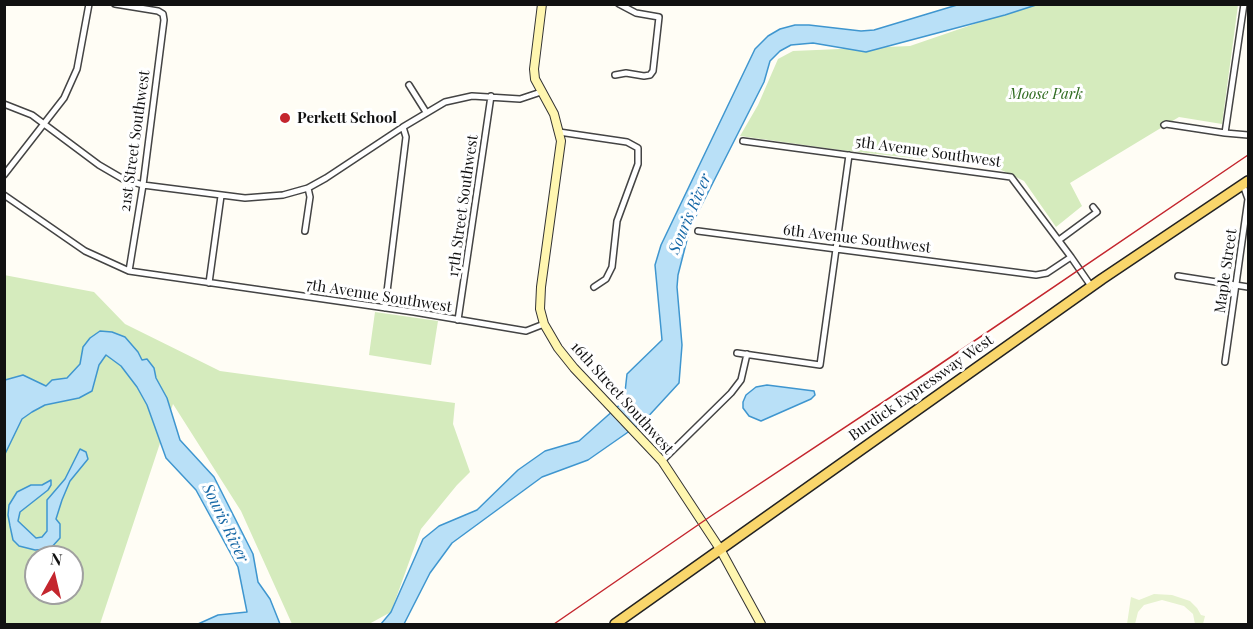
<!DOCTYPE html>
<style>
body{margin:0}
#map{position:relative;width:1253px;height:629px;overflow:hidden;background:#fffdf5;font-family:"Playfair Display",serif}
canvas{display:block}
.frame{position:absolute;inset:0;border:6px solid #111;pointer-events:none}
.north{position:absolute;left:24px;top:545px;width:60px;height:60px;box-sizing:border-box;background:#fff;border:2px solid #a0a0a0;border-radius:50%;rotate:8deg;font-size:16px;font-weight:700;line-height:24px;text-align:center;color:#111}
.north::after{content:'';display:block;margin:auto;width:21px;height:27px;background:#c4262e;clip-path:polygon(50% 0,100% 100%,50% 72%,0 100%)}
</style>
<div id="map">
<canvas width="1253" height="629"></canvas>
<div class="frame"></div>
<div class="north">N</div>
</div>
<script>
const c = document.querySelector('canvas').getContext('2d');
c.lineJoin = 'round';
function fill(path, color) { c.fillStyle = color; c.fill(path, 'evenodd'); }
const poly = rows => new Path2D(rows.map(r => 'M' + r).join(''));
function trace(path, color, width, dash) { c.strokeStyle = color; c.lineWidth = width; c.lineCap = dash ? 'butt' : 'round'; c.setLineDash(dash || []); c.stroke(path); }
function write(font, color, halo, rows, align = 'center') {
  c.font = font + ' "Playfair Display",serif'; c.lineWidth = 6; c.setLineDash([]); c.textBaseline = 'middle'; c.strokeStyle = halo; c.fillStyle = color; for (const [text, x, y, turn = 0] of rows) {
    c.save(); c.translate(x, y); c.rotate((+turn || 0) * Math.PI / 180); c.textAlign = isNaN(turn) ? turn : align; if (halo) c.strokeText(text, 0, 0); c.fillText(text, 0, 0); c.restore();
  }
}
fill(poly([
 [1024,5,1238,5,1222,124,1179,117,1070,183,1082,206,1056,227,1024,181,995,167,840,150,740,136,758,105,778,59,793,51,910,46,1018,9],
 [4,275,94,292,125,324,220,371,455,403,453,424,470,472,457,485,421,529,391,612,369,624,292,624,241,511,173,404,100,624,5,624],
 [36,557,72,557,72,593,36,593],
 [375,312,438,321,431,365,369,355]
]), '#d5ebbd');
fill(poly([
 [1154,594,1172,595,1190,601,1197,608,1201,615,1205,616,1203,624,1195,624,1193,614,1184,606,1162,600,1144,605,1138,612,1135,624,1127,624,1131,597,1139,600]
]), '#e6f2cf');
const water = poly([
 [957,5,1036,5,1005,15,866,52,813,43,791,45,780,51,770,61,764,82,690,228,678,275,677,287,682,345,679,383,644,421,588,460,542,477,452,543,430,573,404,624,381,624,391,612,423,539,439,526,477,510,518,470,545,451,579,441,624,401,627,374,662,340,655,265,661,245,755,49,768,36,780,29,795,25,809,25,861,31,874,30,957,5],
 [100,331,112,332,125,337,138,352,142,360,147,359,154,368,156,378,167,398,180,440,214,477,253,554,258,582,270,599,280,624,198,624,218,615,247,612,238,567,196,490,166,458,147,405,137,387,121,366,106,355,99,365,92,391,79,398,45,405,32,412,22,419,5,454,5,380,23,375,46,386,52,380,67,378,80,364,83,347,90,338,100,331],
 [767,385,814,391,815,395,811,399,761,421,749,416,743,408,743,402,746,395,756,387,767,385],
 [80,449,86,452,88,459,70,481,62,500,56,519,60,524,60,538,50,549,35,550,19,546,13,540,10,526,8,515,9,505,17,492,31,485,42,485,51,480,51,485,48,490,20,512,18,521,36,538,42,537,47,531,47,500,65,479,80,449]
]);
fill(water, '#b9e0f7');
trace(water, '#3f96cf', 1.5);
const street = poly([
 [115,4,158,11,163,14,164,20,143,185,129,271],
 [615,75,626,73,644,76,650,75,653,71,659,17,636,13,619,4],
 [409,85,426,112],
 [4,104,32,115,99,165,123,179,143,185,245,198,283,195,308,188,326,178,403,127,445,102,472,96,520,99,541,92],
 [1164,125,1166,124,1225,133,1248,135],
 [559,132,627,142,638,148,638,164,617,221,612,267,606,279,594,287],
 [1225,133,1244,4],
 [743,141,1011,177,1071,257,1091,286],
 [4,175,64,98,77,69,89,4],
 [4,195,85,251,129,271,414,312,526,331,544,324],
 [305,231,310,197,308,188],
 [698,231,1036,275,1047,273,1071,257],
 [1059,240,1097,212,1093,207],
 [1178,276,1248,287],
 [209,283,221,196],
 [385,308,406,137,403,127],
 [458,320,491,96],
 [737,353,820,365,849,155],
 [1225,362,1248,199,1243,185],
 [662,461,731,393,741,380,747,354]
]);
const secondary = poly([
 [542,4,534,69,535,79,554,114,561,141,541,287,540,309,544,324,558,348,574,368,662,461,720,549,761,624]
]);
const primary = poly([
 [615,624,1102,279,1248,181]
]);
trace(street, '#444', 8);
trace(secondary, '#333', 10);
trace(primary, '#222', 12);
trace(street, '#fff', 5);
trace(secondary, '#fff6b0', 8);
trace(primary, '#f9d66b', 9);
trace(poly([
 [554,624,711,516,930,371,1248,155]
]), '#c4262e', 1.5);
for (const [x, y, r, color] of [
 [285,118,6,"#c4262e"]
]) { const dot = new Path2D(); dot.arc(x, y, r, 0, 2 * Math.PI); c.fillStyle = color; c.fill(dot); trace(dot, '#fff', 2); }
write('italic 15px', '#2f6b1f', '#fff', [
 ["Moose Park",1046,94]
]);
write('bold 15px', '#111', '#fff', [
 ["Perkett School",297,118]
], 'left');
write('15px', '#111', '#fff', [
 ["21st Street Southwest",135,141,-82],
 ["5th Avenue Southwest",928,152,8],
 ["17th Street Southwest",463,206,-82],
 ["6th Avenue Southwest",857,239,7],
 ["Maple Street",1226,271,-82],
 ["7th Avenue Southwest",379,296,9],
 ["Burdick Expressway West",921,388,-35],
 ["16th Street Southwest",622,398,48]
]);
write('italic 16px', '#1768a6', '#fff', [
 ["Souris River",690,214,-67],
 ["Souris River",225,523,64]
]);
</script>
